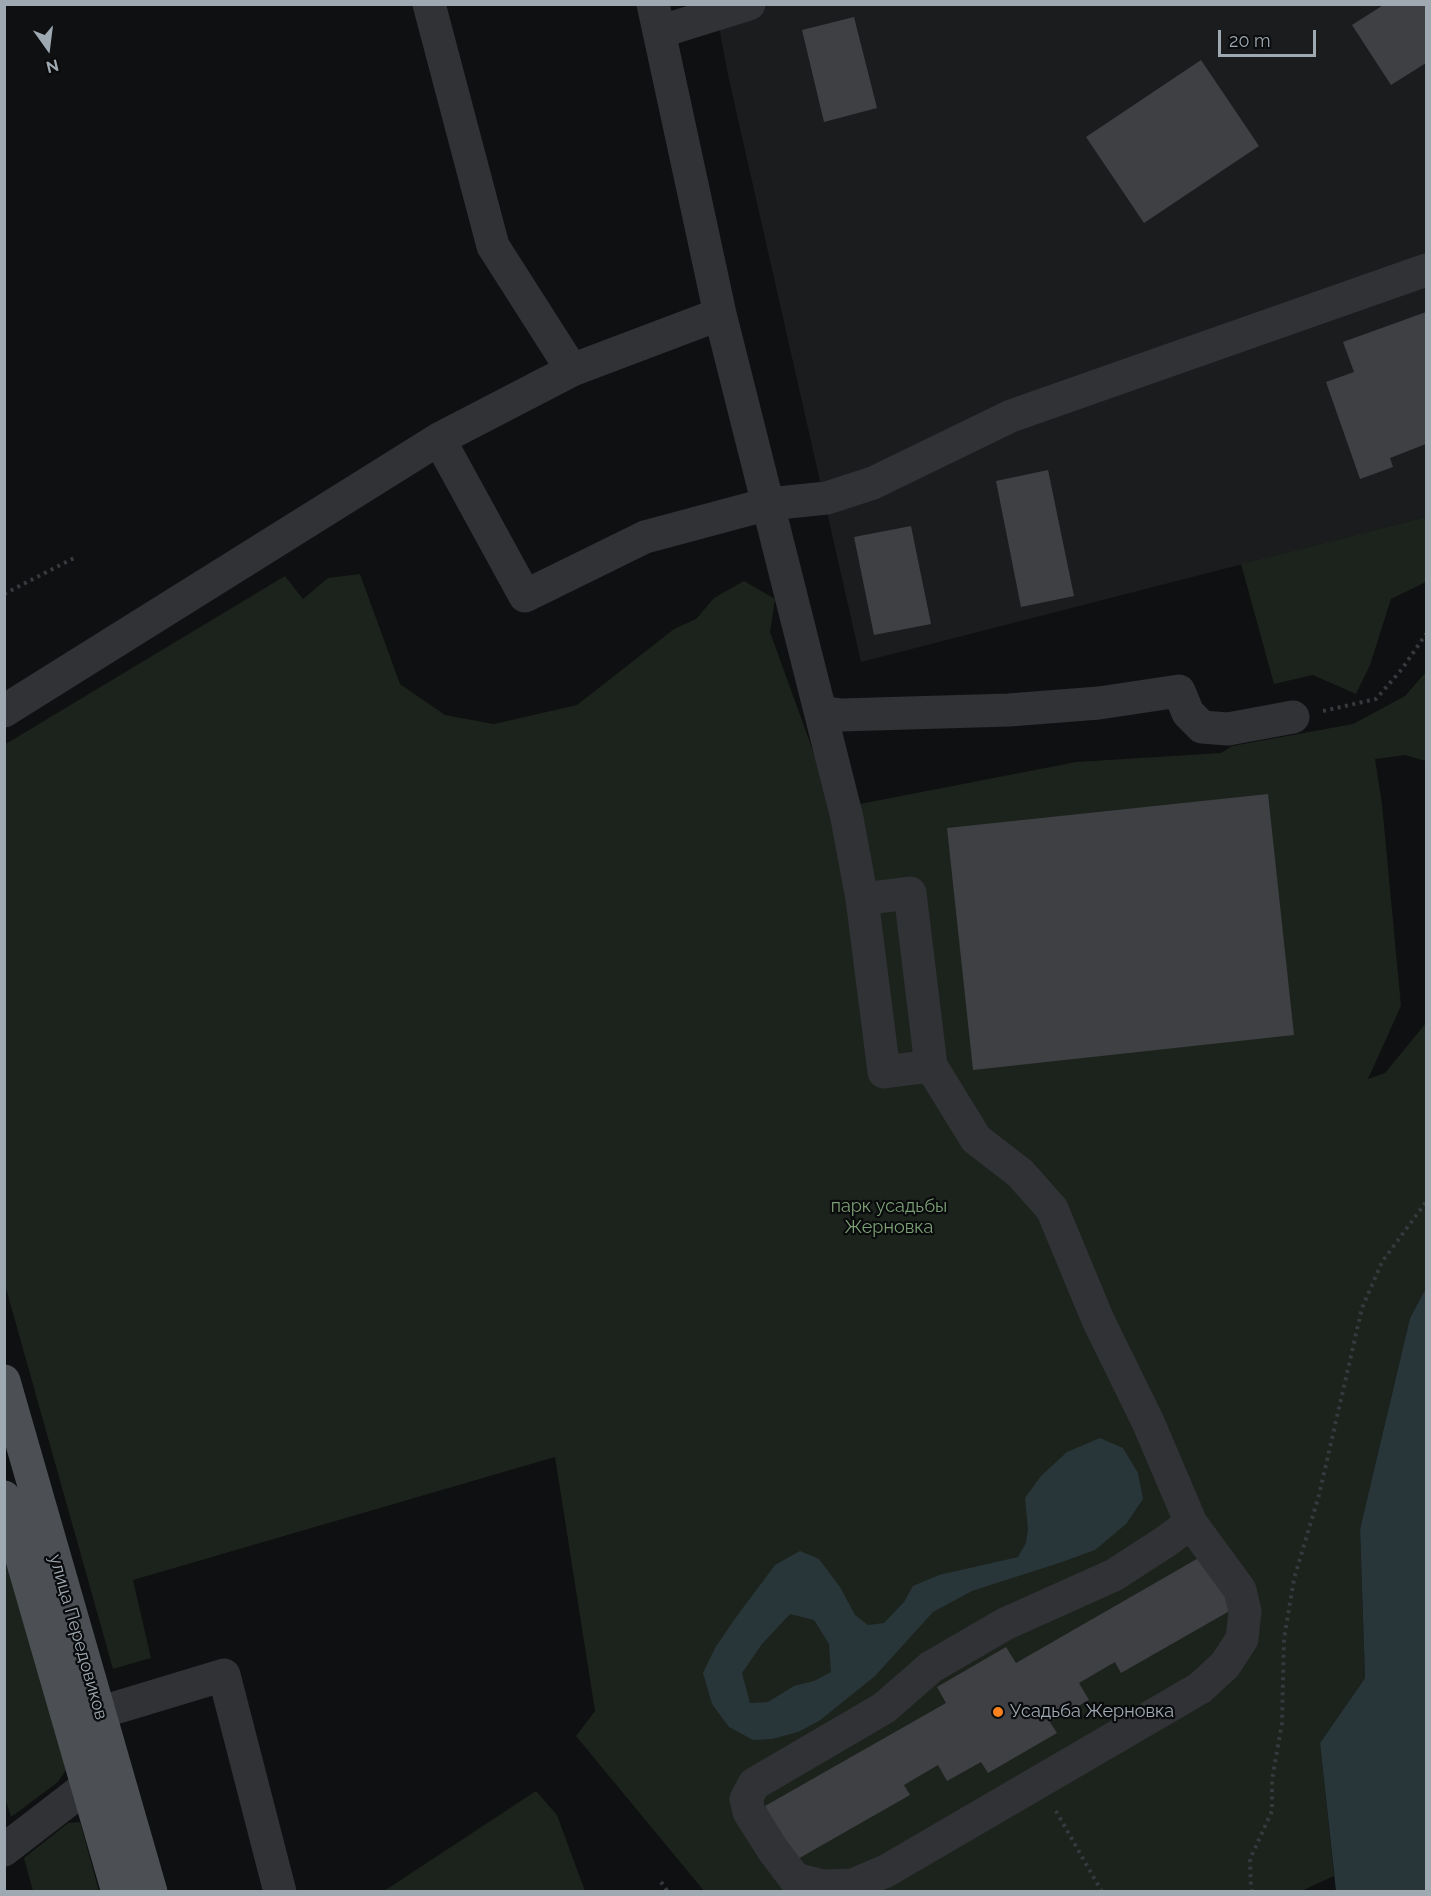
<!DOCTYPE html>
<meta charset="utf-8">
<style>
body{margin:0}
#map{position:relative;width:1431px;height:1896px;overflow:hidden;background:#0f1011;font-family:Raleway,sans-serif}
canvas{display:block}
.frame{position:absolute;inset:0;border:6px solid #9fa9b2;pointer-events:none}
.north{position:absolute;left:18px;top:18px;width:60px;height:60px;-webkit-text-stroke:4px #0a0b0c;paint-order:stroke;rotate:166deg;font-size:16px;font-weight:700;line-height:24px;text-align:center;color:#9fa9b2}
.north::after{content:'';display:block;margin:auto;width:21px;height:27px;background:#9fa9b2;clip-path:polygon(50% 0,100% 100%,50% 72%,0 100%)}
.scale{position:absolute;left:1218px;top:30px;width:98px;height:27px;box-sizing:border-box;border:3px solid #9fa9b2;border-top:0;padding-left:8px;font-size:18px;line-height:21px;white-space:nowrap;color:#9fa9b2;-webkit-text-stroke:4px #0a0b0c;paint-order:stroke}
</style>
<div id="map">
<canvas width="1431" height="1896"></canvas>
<div class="frame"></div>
<div class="north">N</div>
<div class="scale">20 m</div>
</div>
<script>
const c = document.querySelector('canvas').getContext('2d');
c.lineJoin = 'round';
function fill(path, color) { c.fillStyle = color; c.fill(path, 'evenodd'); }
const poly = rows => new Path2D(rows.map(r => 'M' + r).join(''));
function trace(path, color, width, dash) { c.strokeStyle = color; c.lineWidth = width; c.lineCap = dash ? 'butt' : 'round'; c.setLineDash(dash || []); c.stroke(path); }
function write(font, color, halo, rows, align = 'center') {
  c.font = font + ' Raleway,sans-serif'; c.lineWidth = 4.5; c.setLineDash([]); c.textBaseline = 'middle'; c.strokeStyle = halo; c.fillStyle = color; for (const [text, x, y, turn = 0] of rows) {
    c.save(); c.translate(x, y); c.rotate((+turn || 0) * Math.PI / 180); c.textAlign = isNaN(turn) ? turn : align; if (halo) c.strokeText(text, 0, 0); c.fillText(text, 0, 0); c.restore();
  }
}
fill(poly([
 [715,5,1426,5,1426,517,861,662,728,75]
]), '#1b1c1e');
fill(poly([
 [1426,517,1426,582,1391,599,1370,665,1356,694,1313,675,1274,684,1241,564],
 [360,574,400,684,445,715,494,724,577,705,674,629,696,619,714,598,744,581,775,599,770,632,834,809,1076,762,1221,753,1232,746,1353,724,1405,696,1426,672,1426,761,1405,755,1375,759,1382,804,1401,1006,1368,1079,1385,1073,1426,1023,1426,1288,1410,1318,1360,1529,1365,1678,1320,1743,1334,1876,1299,1892,704,1891,576,1736,595,1711,555,1457,133,1580,151,1658,113,1669,5,1285,4,745,285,576,303,599,328,578],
 [4,1555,66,1770,58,1782,11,1817,4,1795],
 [536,1791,557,1815,585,1891,384,1891],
 [80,1822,99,1891,33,1891,24,1858,68,1823]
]), '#1c231c');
fill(poly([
 [1426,1288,1426,1891,1336,1891,1320,1743,1365,1678,1360,1529,1410,1318],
 [1100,1438,1123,1448,1138,1473,1143,1499,1126,1524,1095,1550,1062,1562,972,1591,933,1612,875,1676,819,1721,798,1732,772,1739,753,1740,729,1727,712,1704,703,1673,715,1648,734,1620,775,1565,800,1551,819,1559,840,1587,855,1615,868,1625,884,1623,904,1602,913,1586,939,1575,1018,1557,1026,1543,1028,1529,1025,1498,1041,1476,1067,1452],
 [790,1614,814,1620,829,1644,831,1672,814,1681,794,1686,768,1702,750,1703,742,1673,762,1644]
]), '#283539');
fill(poly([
 [1385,4,1426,4,1426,63,1391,85,1352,25],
 [854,17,877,108,824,122,802,30],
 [1201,60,1259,146,1144,223,1086,137],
 [1426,312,1426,444,1390,458,1393,467,1360,479,1326,382,1354,372,1343,342],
 [1048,470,1074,596,1021,607,996,481],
 [911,526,931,624,874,635,854,537],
 [1268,794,1294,1035,973,1070,947,828],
 [1202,1556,1233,1609,1121,1673,1115,1662,1079,1683,1089,1700,1050,1722,1057,1733,988,1773,981,1762,947,1781,938,1765,904,1785,910,1795,796,1860,765,1806,946,1703,937,1687,1006,1647,1016,1663]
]), '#3e4044');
trace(poly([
 [4,594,76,557],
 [1323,711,1376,699,1402,669,1426,634],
 [1056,1811,1102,1892],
 [661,1882,668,1892],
 [1252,1892,1251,1887,1250,1859,1272,1811,1272,1780,1282,1723,1284,1639,1294,1579,1319,1495,1362,1308,1382,1262,1426,1202]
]), '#36393d', 4, [3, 4.5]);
trace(poly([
 [429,4,493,246,572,370],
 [653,4,720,314,847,818,862,899,884,1072,931,1066],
 [659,32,749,4],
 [439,439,525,596,645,537,768,504,827,498,873,483,1011,416,1426,270],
 [4,711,439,439,572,370,720,314],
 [821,712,841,715,1009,710,1099,703,1179,691,1188,713,1202,727,1228,729,1293,717],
 [862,899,910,893,931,1066,976,1139,1020,1173,1052,1209,1098,1320,1148,1422,1191,1523,1240,1590,1245,1611,1242,1639,1225,1665,1200,1688,886,1871,853,1885,823,1886,795,1879,773,1850,749,1812,746,1799,754,1784,884,1708,931,1667,1005,1624,1114,1575,1165,1542,1191,1523],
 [72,1721,224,1675,280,1892],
 [4,1850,87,1786,112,1778]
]), '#303236', 33);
trace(poly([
 [4,1381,151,1892],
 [4,1497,118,1892]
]), '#4c5055', 33);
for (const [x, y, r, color] of [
 [998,1712,6,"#fa811e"]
]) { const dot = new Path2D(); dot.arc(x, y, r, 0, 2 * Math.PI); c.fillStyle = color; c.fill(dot); trace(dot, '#0a0b0c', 2); }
write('18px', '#7c9f75', '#0a0b0c', [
 ["парк усадьбы",889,1207],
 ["Жерновка",889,1228]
]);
write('18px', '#9fa9b2', '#0a0b0c', [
 ["улица Передовиков",78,1637,74]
]);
write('18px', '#9fa9b2', '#0a0b0c', [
 ["Усадьба Жерновка",1010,1712]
], 'left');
</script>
